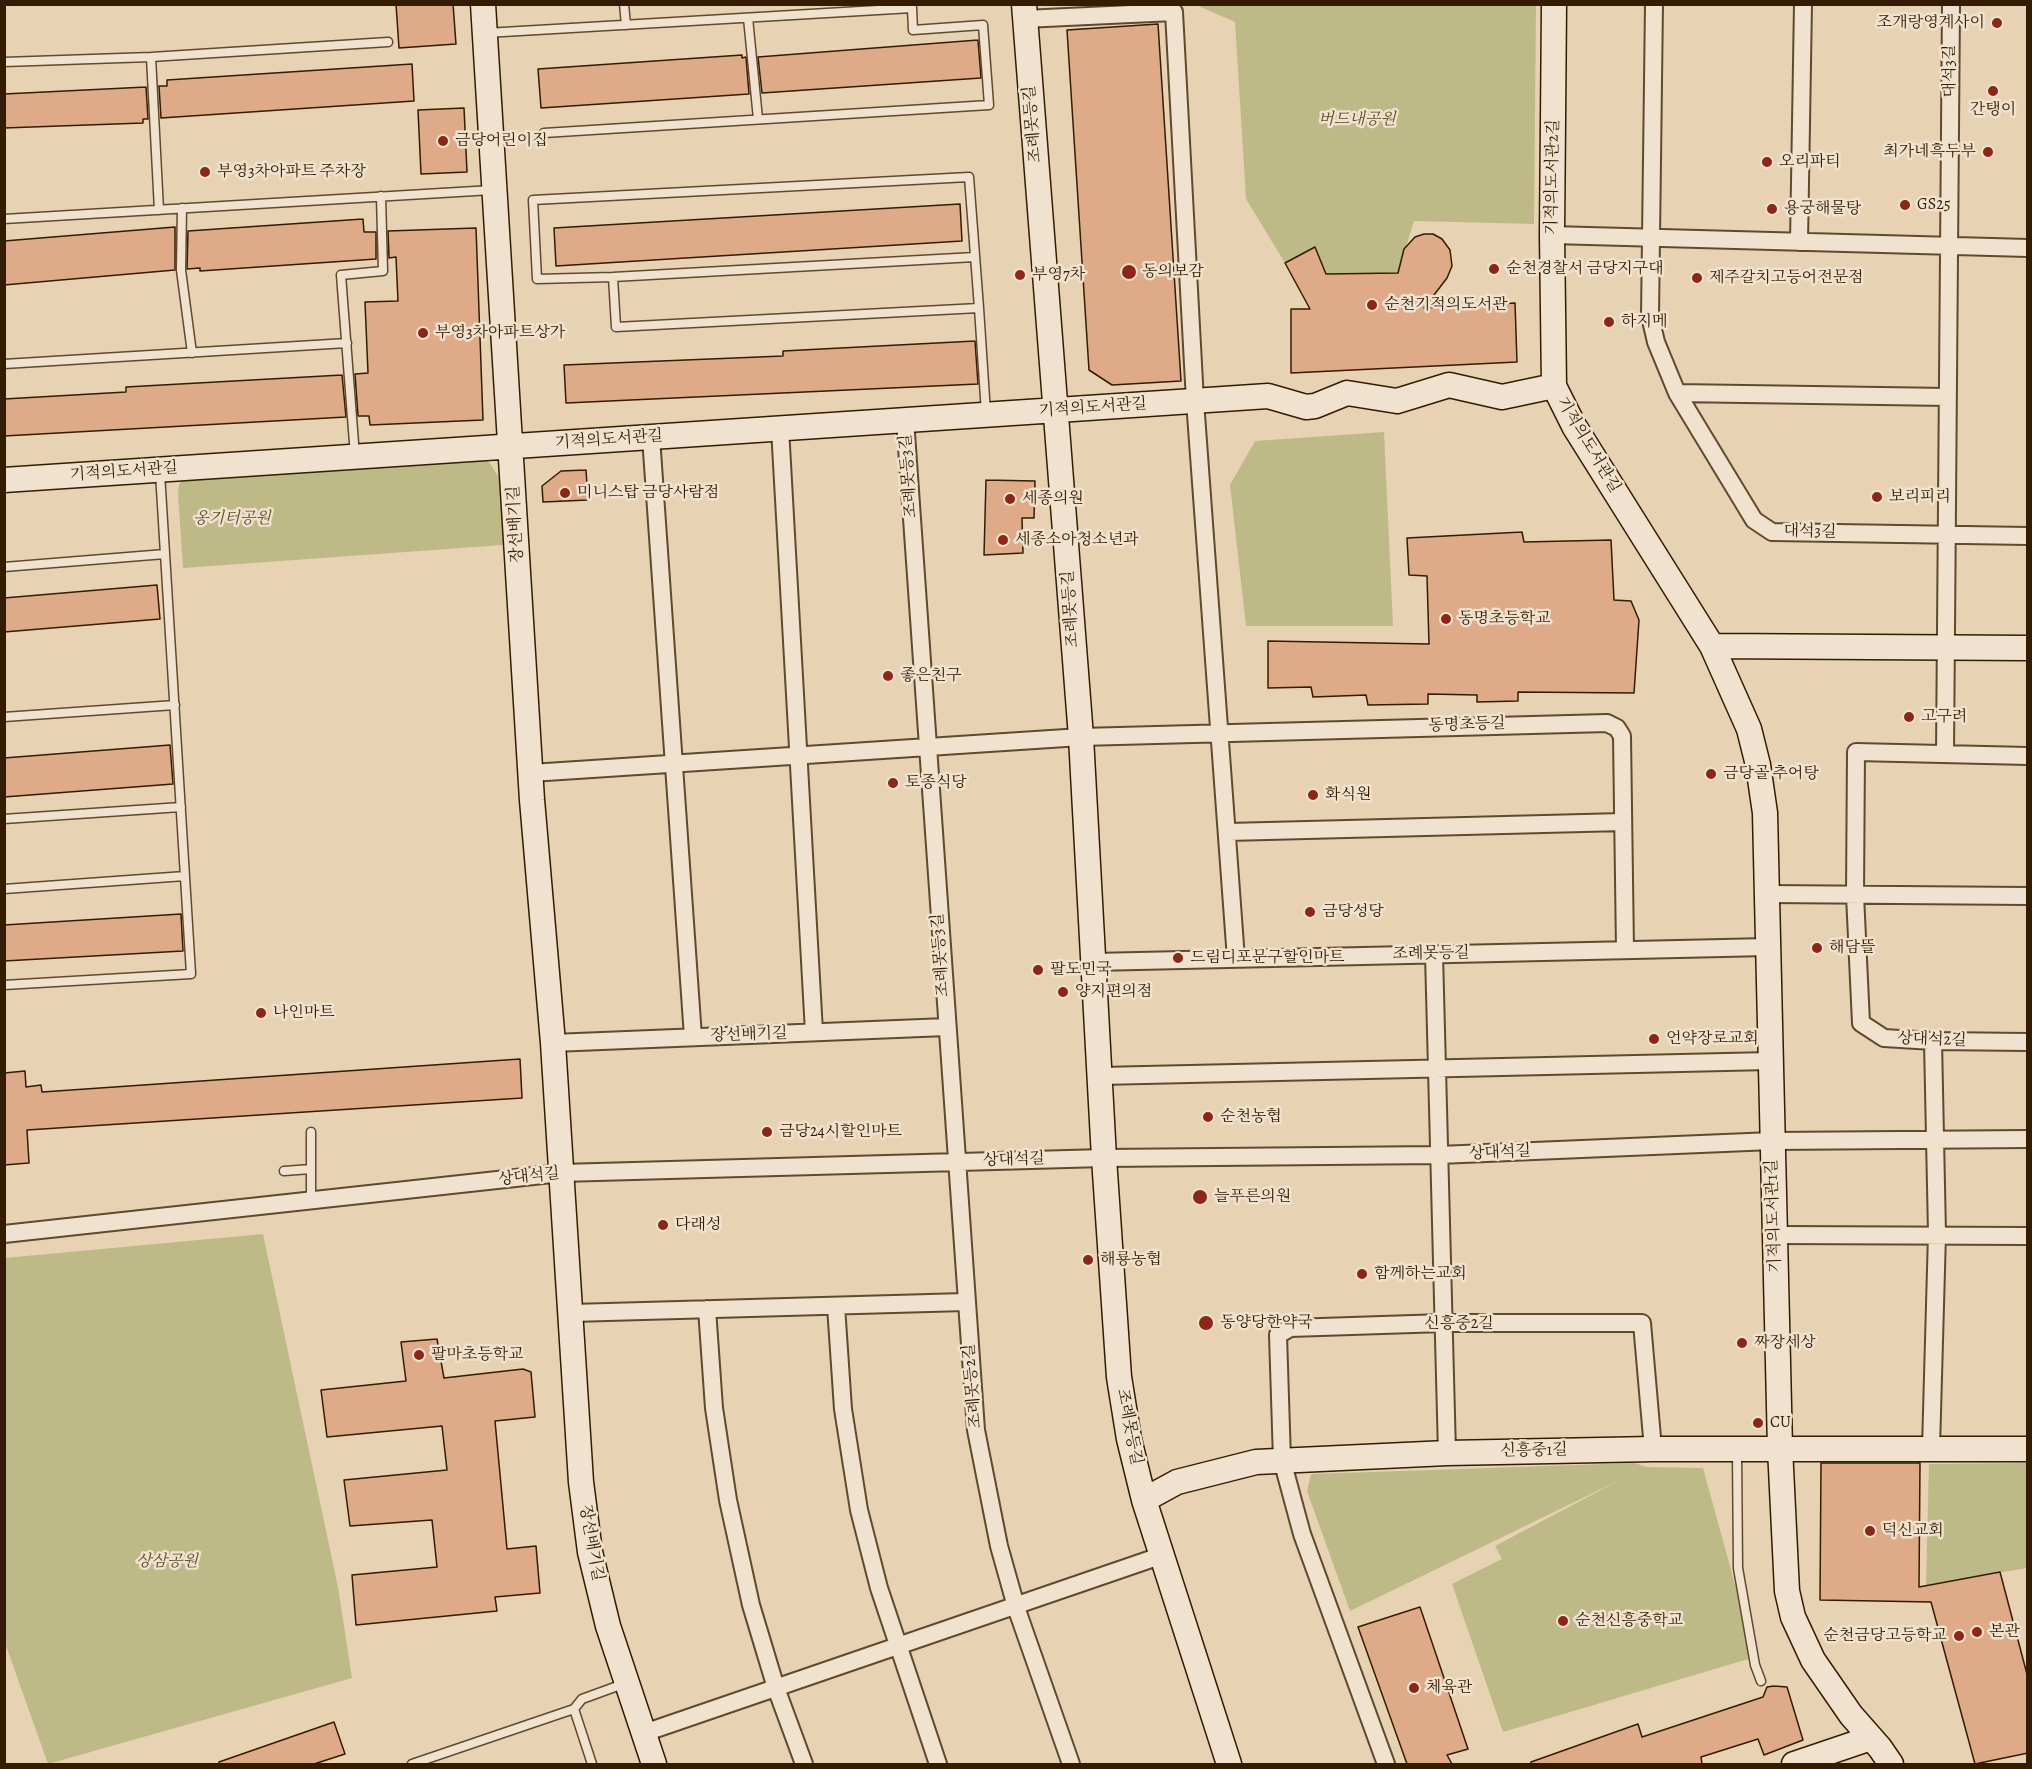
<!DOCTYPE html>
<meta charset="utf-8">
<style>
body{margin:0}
#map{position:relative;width:2032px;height:1769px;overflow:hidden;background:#e8d2b4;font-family:Alegreya,serif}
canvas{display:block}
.frame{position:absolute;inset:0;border:6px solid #331c00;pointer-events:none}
</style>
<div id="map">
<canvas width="2032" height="1769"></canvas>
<div class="frame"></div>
</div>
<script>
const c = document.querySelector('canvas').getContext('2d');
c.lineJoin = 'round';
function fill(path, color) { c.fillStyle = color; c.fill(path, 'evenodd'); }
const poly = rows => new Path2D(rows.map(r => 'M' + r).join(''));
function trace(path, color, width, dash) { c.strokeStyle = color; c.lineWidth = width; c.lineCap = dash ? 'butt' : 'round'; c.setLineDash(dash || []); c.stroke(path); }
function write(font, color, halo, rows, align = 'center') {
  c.font = font + ' Alegreya,"Noto Serif KR",serif'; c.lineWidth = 5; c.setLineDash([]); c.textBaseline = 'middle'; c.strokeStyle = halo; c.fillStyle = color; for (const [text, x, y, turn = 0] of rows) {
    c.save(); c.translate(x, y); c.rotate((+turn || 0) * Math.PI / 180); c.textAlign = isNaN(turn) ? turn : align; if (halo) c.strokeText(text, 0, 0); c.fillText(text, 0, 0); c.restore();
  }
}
fill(poly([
 [1196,5,1536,5,1534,224,1414,221,1398,273,1326,274,1315,247,1285,263,1246,199,1235,22],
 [1384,432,1393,626,1246,626,1230,485,1255,441],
 [480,458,489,462,500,479,503,545,183,568,178,493,179,484,184,478],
 [263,1234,338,1587,352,1678,48,1764,5,1643,5,1258],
 [1635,1463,1646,1467,1703,1468,1755,1657,1503,1732,1452,1584,1502,1559,1495,1546,1618,1481,1350,1611,1307,1491,1311,1474],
 [2027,1463,2027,1568,1926,1585,1929,1464]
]), '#beba87');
const building = poly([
 [396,4,453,4,456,44,399,48,396,4],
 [1158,24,1181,381,1112,385,1089,370,1067,30,1158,24],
 [978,40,981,78,762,93,758,57,978,40],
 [742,55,742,58,746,57,749,94,541,108,538,69,742,55],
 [412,64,414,101,161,118,159,86,167,86,167,80,412,64],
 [146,87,148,119,143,119,143,123,4,128,4,94,146,87],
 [464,108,467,172,421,174,418,110,464,108],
 [960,204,962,241,556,266,554,228,960,204],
 [363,219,364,232,376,232,376,259,200,271,200,268,187,269,188,231,363,219],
 [175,227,175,270,4,285,4,241,175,227],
 [476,228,483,420,370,425,369,416,358,416,355,374,368,373,365,302,398,301,396,257,389,258,388,231,476,228],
 [1424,234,1433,234,1442,239,1450,250,1452,266,1447,278,1424,308,1515,303,1517,362,1291,373,1291,309,1310,309,1285,263,1315,247,1326,274,1398,273,1404,249,1415,237,1424,234],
 [975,341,978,384,566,403,564,365,783,356,783,351,975,341],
 [342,375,346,417,4,436,4,399,126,392,126,387,342,375],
 [586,470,588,500,543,502,542,486,561,471,586,470],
 [986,480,1035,481,1034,518,1022,518,1023,553,984,555,986,480],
 [1522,532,1524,542,1611,540,1614,600,1631,601,1639,620,1634,693,1518,692,1518,701,1477,702,1477,695,1428,694,1428,704,1368,705,1366,695,1313,697,1311,687,1268,688,1268,641,1429,644,1427,576,1409,575,1407,538,1522,532],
 [157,585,160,619,4,632,4,598,157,585],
 [170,745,173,784,4,797,4,758,170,745],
 [181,914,183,951,4,961,4,925,181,914],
 [520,1059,522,1098,27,1130,29,1163,4,1165,4,1073,25,1071,26,1087,41,1085,42,1092,520,1059],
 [437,1339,444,1378,523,1369,531,1372,535,1417,495,1421,507,1549,536,1546,540,1593,495,1597,497,1611,356,1625,352,1575,437,1567,432,1520,350,1526,344,1480,447,1470,442,1426,327,1437,321,1390,406,1381,401,1342,437,1339],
 [1821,1463,1920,1463,1919,1587,2000,1572,2028,1678,2028,1753,1975,1764,1931,1602,1820,1600,1821,1463],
 [1420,1607,1468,1749,1447,1755,1452,1764,1407,1764,1358,1627,1420,1607],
 [1774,1686,1787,1687,1803,1740,1764,1755,1758,1739,1701,1757,1702,1764,1531,1764,1531,1762,1638,1724,1642,1737,1763,1697,1767,1687,1774,1686],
 [334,1722,345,1754,314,1764,219,1764,219,1762,334,1722]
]);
fill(building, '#dfaa88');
trace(building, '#331c00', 1.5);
const lane = poly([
 [624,4,626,25],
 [748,18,758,119],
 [486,33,912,8,911,4],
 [151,57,159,210],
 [4,62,151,57,388,42],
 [544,133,989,105,983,25,913,30,912,8],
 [182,208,181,270,192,353],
 [4,219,492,190],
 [613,277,975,257],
 [979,308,969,177,533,200,537,279,613,277,616,327,979,308,986,413],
 [4,364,347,343],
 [355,456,341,275,383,271,381,196],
 [4,567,165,554],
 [4,717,175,705],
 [4,819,181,807],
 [4,889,185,876],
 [4,985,191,974,160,473],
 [311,1132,311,1200],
 [284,1171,311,1169],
 [1737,1452,1738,1568,1755,1665,1761,1681],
 [412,1764,574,1709],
 [592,1764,574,1709,582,1699,626,1683]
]);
const street = poly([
 [1654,4,1650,316,1656,342,1677,393,1754,520,1772,532,2028,536],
 [1024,19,1174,12,1195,401,1236,959],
 [1552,235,2028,248],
 [1799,242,1803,4],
 [1677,393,1948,397],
 [905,419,976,1430,999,1546,1017,1610,1071,1764],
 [780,428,814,1032],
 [651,437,693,1037],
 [1945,754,1951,4],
 [2028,756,1856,752,1855,895,1861,1023,1884,1038,1933,1041,2028,1042],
 [531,773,1081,737,1607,723,1617,728,1622,736,1625,950],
 [1228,832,1623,822],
 [1767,894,2028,896],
 [1434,954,1447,1453],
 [1093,962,1768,947],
 [553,1043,946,1027],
 [1100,1076,1770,1061],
 [4,1234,561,1173,1104,1158,1439,1155,1772,1141,2028,1139],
 [1776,1235,2028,1236],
 [836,1306,843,1409,859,1510,879,1588,938,1764],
 [707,1309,714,1408,728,1500,751,1605,776,1688,804,1764],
 [572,1313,965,1302],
 [1931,1448,1937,1234,1933,1041],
 [644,1733,1160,1556],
 [1386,1764,1302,1534,1282,1460,1278,1335,1290,1328,1444,1323,1642,1323,1653,1449]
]);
const secondary = poly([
 [483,4,532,800,553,1043,581,1482,590,1552,608,1626,654,1764],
 [1024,4,1081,737,1104,1158,1119,1377,1129,1439,1144,1500,1229,1764],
 [1554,386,1552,235,1554,4],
 [4,480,1268,396,1306,407,1315,406,1347,393,1397,401,1449,385,1502,397,1554,386,1574,426,1712,646,1749,729,1758,765,1765,813,1780,1448,1787,1591,1793,1617,1813,1660,1851,1715,1880,1748,1891,1764],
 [1712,646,2028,648],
 [1144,1500,1177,1482,1256,1462,1447,1453,1653,1449,2028,1449],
 [1794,1764,1871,1738]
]);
trace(lane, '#604a2d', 11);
trace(street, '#604a2d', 20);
trace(secondary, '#331c00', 27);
trace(lane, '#f0e2ce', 8);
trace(street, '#f0e2ce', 16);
trace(secondary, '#f0e2ce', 24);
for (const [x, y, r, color] of [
 [1997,23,6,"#8f2418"],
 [1993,91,6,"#8f2418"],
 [443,141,6,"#8f2418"],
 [1988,152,6,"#8f2418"],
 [1767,162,6,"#8f2418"],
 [205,172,6,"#8f2418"],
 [1905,205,6,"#8f2418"],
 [1772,209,6,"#8f2418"],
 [1494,269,6,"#8f2418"],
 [1129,272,8,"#8f2418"],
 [1020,275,6,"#8f2418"],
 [1697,278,6,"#8f2418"],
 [1372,305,6,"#8f2418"],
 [1609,322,6,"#8f2418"],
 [423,333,6,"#8f2418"],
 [565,493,6,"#8f2418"],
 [1877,497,6,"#8f2418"],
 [1010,499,6,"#8f2418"],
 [1003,540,6,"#8f2418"],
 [1446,619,6,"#8f2418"],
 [888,676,6,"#8f2418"],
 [1909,717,6,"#8f2418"],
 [1711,774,6,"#8f2418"],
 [893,783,6,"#8f2418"],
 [1313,795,6,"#8f2418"],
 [1310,912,6,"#8f2418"],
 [1817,948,6,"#8f2418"],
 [1178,958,6,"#8f2418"],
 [1038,970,6,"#8f2418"],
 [1063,992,6,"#8f2418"],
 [261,1013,6,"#8f2418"],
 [1654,1039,6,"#8f2418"],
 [1208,1117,6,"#8f2418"],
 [767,1132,6,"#8f2418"],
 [1200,1197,8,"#8f2418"],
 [663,1225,6,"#8f2418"],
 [1088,1260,6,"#8f2418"],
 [1362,1274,6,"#8f2418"],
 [1206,1323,8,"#8f2418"],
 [1742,1343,6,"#8f2418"],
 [419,1355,6,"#8f2418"],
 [1758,1423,6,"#8f2418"],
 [1870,1531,6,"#8f2418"],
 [1563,1621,6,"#8f2418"],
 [1977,1632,6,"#8f2418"],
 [1959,1636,6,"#8f2418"],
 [1414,1688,6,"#8f2418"]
]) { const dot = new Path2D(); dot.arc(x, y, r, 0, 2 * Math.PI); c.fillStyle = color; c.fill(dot); trace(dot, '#f0e2ce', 2); }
write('16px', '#331c00', '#f0e2ce', [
 ["조개랑영계사이",1985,23,"right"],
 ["간탱이",1993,110,"center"],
 ["금당어린이집",455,141],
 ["최가네흑두부",1976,152,"right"],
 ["오리파티",1779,162],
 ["부영3차아파트 주차장",217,172],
 ["GS25",1917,205],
 ["용궁해물탕",1784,209],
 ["순천경찰서 금당지구대",1506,269],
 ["동의보감",1142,272],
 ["부영7차",1032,275],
 ["제주갈치고등어전문점",1709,278],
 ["순천기적의도서관",1384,305],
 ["하지메",1621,322],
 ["부영3차아파트상가",435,333],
 ["미니스탑 금당사람점",577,493],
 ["보리피리",1889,497],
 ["세종의원",1022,499],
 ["세종소아청소년과",1015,540],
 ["동명초등학교",1458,619],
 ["좋은친구",900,676],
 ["고구려",1921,717],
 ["금당골 추어탕",1723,774],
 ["토종식당",905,783],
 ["화식원",1325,795],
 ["금당성당",1322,912],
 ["해담뜰",1829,948],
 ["드림디포문구할인마트",1190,958],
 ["팔도민국",1050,970],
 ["양지편의점",1075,992],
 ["나인마트",273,1013],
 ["언약장로교회",1666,1039],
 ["순천농협",1220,1117],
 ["금당24시할인마트",779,1132],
 ["늘푸른의원",1214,1197],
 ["다래성",675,1225],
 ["해룡농협",1100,1260],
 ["함께하는교회",1374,1274],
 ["동양당한약국",1220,1323],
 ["짜장세상",1754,1343],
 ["팔마초등학교",431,1355],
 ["CU",1770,1423],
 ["덕신교회",1882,1531],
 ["순천신흥중학교",1575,1621],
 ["본관",1989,1632],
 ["순천금당고등학교",1947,1636,"right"],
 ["체육관",1426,1688]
], 'left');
write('16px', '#331c00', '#f0e2ce', [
 ["대석3길",1950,71,-90],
 ["조례못등길",1033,124,-95],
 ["기적의도서관2길",1553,177,-89],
 ["기적의도서관길",1093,408,-4],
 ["기적의도서관길",609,440,-4],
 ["기적의도서관길",1588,445,59],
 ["기적의도서관길",124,472,-4],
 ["조례못등3길",909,476,-94],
 ["장선배기길",516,524,-93],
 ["대석3길",1810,532,1],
 ["조례못등길",1071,609,-94],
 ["동명초등길",1467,725,-2],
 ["조례못등길",1431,954,-1],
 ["조례못등3길",941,955,-94],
 ["장선배기길",749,1035,-2],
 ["상대석2길",1932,1040,2],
 ["상대석길",1500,1153,-3],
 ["상대석길",1014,1160,-2],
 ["상대석길",529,1177,-6],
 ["기적의도서관1길",1774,1216,-92],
 ["신흥중2길",1459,1324],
 ["조례못등2길",973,1386,-95],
 ["조례못등길",1129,1427,79],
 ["신흥중1길",1534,1451,-1],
 ["장선배기길",591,1543,80]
]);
write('italic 16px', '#5d4b28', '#f0e2ce', [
 ["버드내공원",1357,120],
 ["옹기터공원",232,519],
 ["상삼공원",167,1562]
]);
</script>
